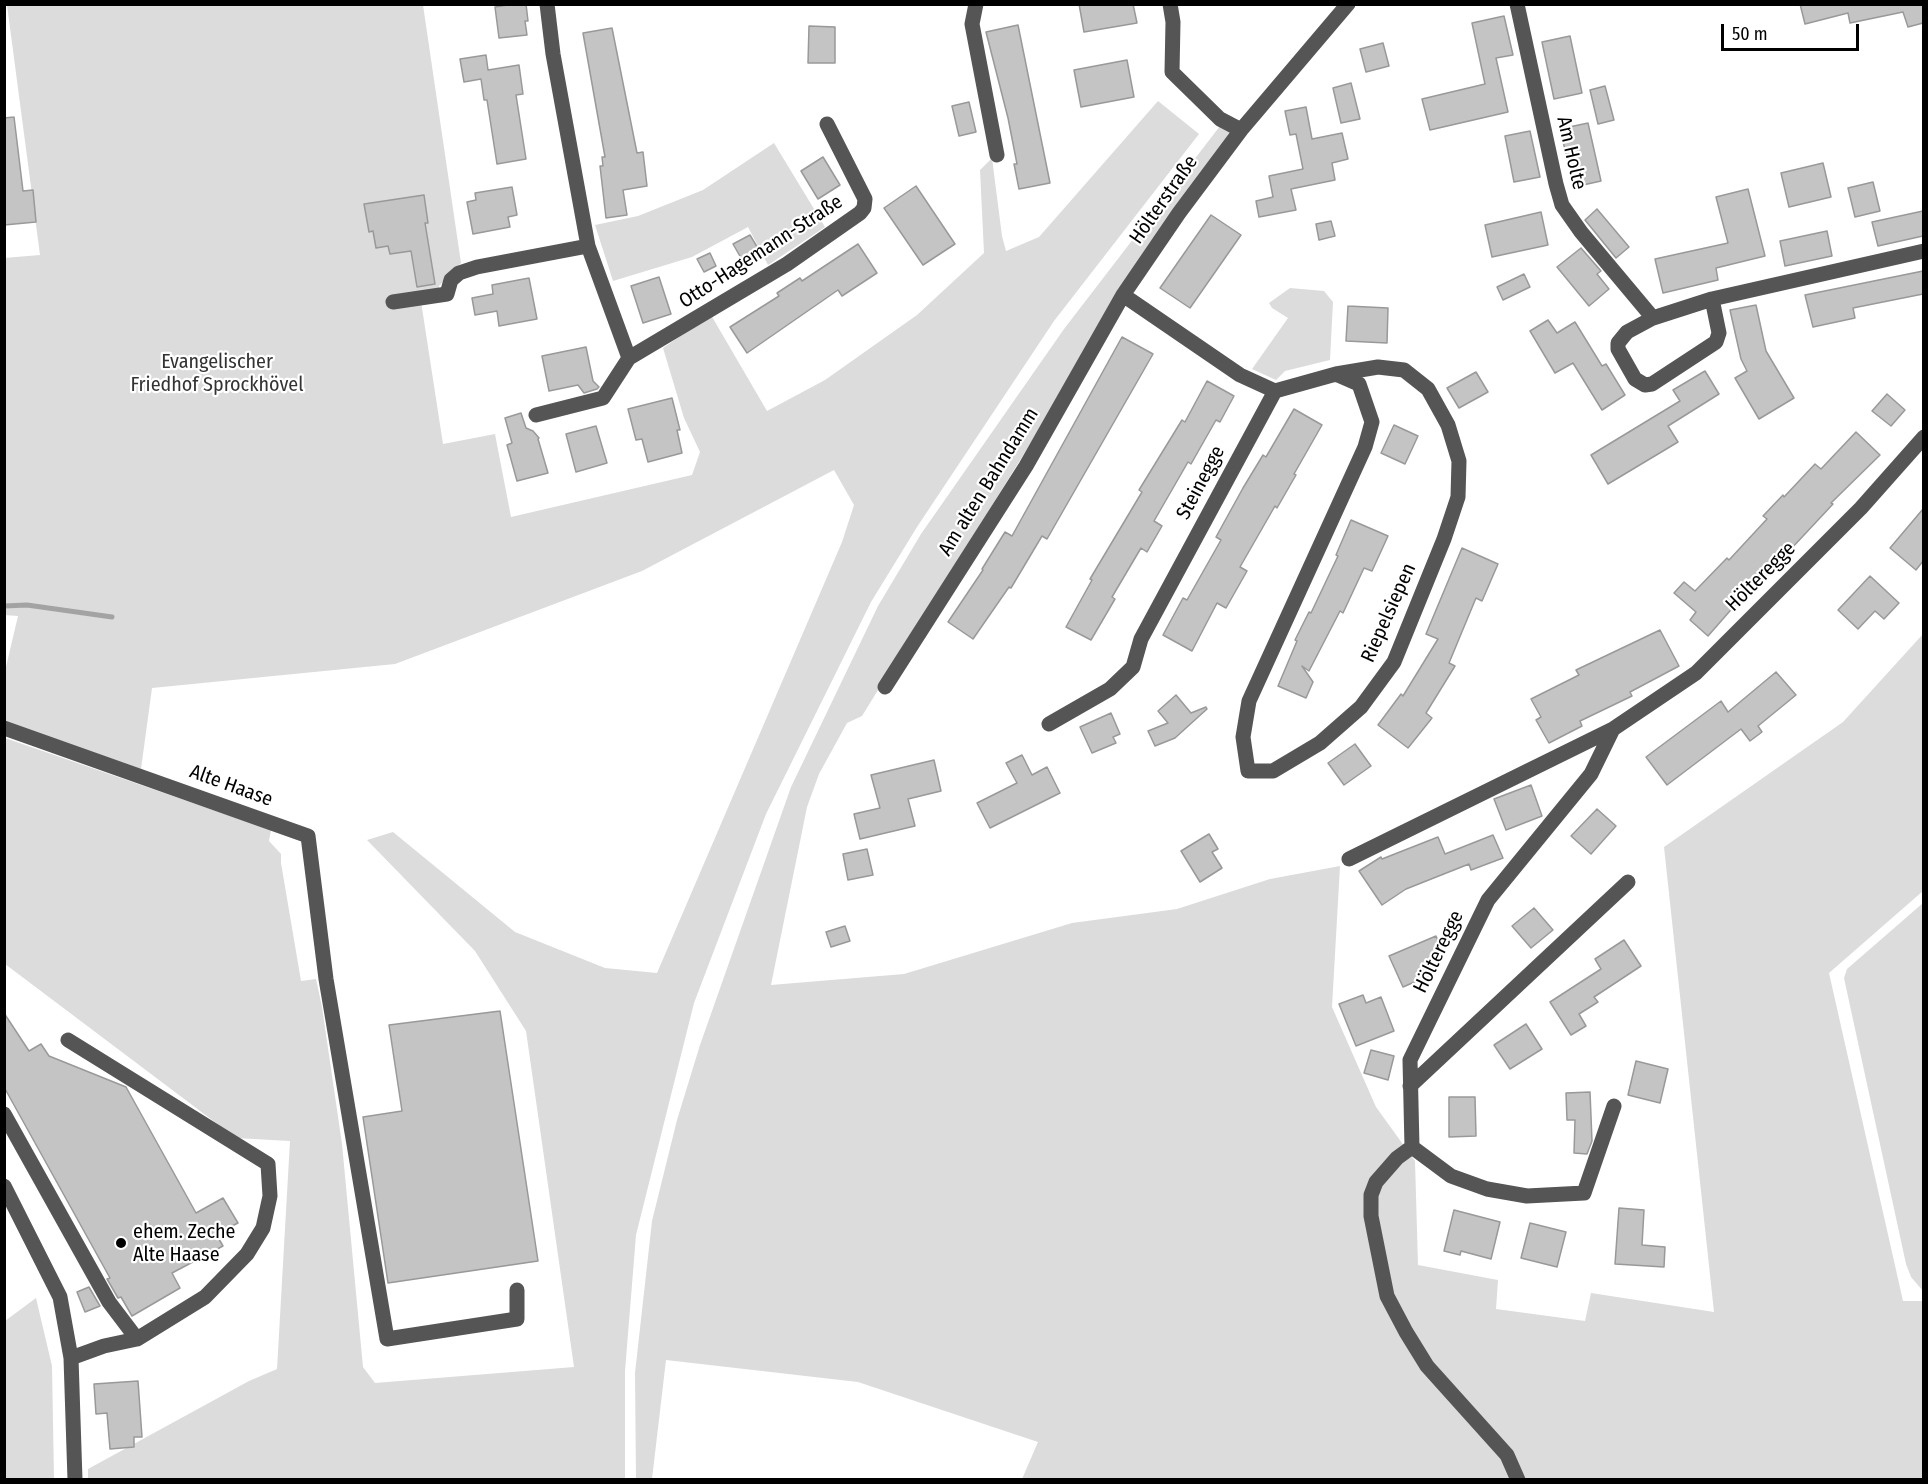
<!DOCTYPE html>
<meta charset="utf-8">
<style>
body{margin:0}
#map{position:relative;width:1928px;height:1484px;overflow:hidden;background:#fff;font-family:"Fira Sans Condensed",sans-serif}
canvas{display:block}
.frame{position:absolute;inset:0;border:6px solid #000;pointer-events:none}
.scale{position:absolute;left:1721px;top:24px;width:138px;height:27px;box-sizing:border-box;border:3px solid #000;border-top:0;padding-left:8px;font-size:18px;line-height:21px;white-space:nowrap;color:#000;-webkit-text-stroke:4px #fff;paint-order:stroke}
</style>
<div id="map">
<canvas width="1928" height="1484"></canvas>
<div class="frame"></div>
<div class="scale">50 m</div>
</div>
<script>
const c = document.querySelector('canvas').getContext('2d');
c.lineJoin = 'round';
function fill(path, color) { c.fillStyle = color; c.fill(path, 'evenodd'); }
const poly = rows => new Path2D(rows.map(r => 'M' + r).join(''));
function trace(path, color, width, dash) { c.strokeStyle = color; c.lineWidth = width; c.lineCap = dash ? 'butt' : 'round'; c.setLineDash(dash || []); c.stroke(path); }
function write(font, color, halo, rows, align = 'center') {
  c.font = font + ' "Fira Sans Condensed",sans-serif'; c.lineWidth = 4.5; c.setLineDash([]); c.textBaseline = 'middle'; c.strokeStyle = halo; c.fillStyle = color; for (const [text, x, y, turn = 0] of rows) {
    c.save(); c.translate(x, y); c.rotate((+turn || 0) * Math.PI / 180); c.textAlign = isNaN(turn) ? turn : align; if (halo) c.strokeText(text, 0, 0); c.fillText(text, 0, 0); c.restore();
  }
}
fill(poly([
 [7,5,423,5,461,263,439,286,438,292,420,295,443,444,495,434,511,517,692,475,700,452,684,418,663,348,711,315,767,411,825,380,917,315,984,253,980,170,992,158,1002,236,1006,251,1039,237,1158,101,1199,134,1054,321,917,527,871,602,766,814,694,1003,636,1235,625,1371,625,1479,88,1479,88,1469,249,1381,277,1369,290,1141,236,1138,5,964,5,738,271,830,269,841,281,854,281,863,301,981,316,979,322,1007,342,1144,363,1367,375,1383,574,1367,526,1031,475,951,367,840,393,832,515,932,605,968,657,973,842,542,854,505,834,470,642,571,395,664,152,688,141,769,5,722,5,671,18,616,4,615,4,258,40,255],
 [1220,126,1233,134,1046,418,862,716,847,723,819,774,807,807,771,985,904,974,1072,923,1177,909,1270,879,1340,866,1332,1007,1376,1107,1415,1161,1418,1265,1498,1280,1496,1309,1585,1321,1591,1293,1714,1312,1664,847,1843,722,1923,634,1923,891,1829,973,1903,1301,1923,1301,1923,1479,1022,1479,1038,1442,858,1382,666,1360,652,1479,636,1480,635,1373,652,1221,677,1120,700,1045,791,787,878,606,921,534,1064,329],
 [774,143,825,227,768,265,748,227,692,257,613,281,595,225,638,216,703,190],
 [1290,288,1324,291,1333,302,1330,360,1285,371,1276,380,1252,369,1288,318,1272,308,1269,303],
 [1923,903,1923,1291,1911,1277,1906,1264,1844,978,1847,969],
 [36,1298,52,1366,54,1479,5,1479,5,1321]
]), '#dcdcdc');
trace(poly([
 [4,606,27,605,112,617]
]), '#a3a3a3', 5);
const building = poly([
 [514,4,526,4,528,21,525,21,527,35,499,38,495,7,514,4],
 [1079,4,1133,4,1137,23,1084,32,1079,4],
 [1800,4,1923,4,1923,23,1908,27,1903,12,1850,23,1848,13,1805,24,1800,4],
 [1504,16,1513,55,1496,58,1508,112,1430,130,1422,99,1485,84,1472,23,1504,16],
 [1018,25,1050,183,1019,189,1014,164,1017,164,1008,118,986,32,1018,25],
 [809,26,835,27,835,63,808,63,809,26],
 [612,28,637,153,643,152,647,186,623,190,627,215,606,218,600,166,603,166,602,157,605,157,583,33,612,28],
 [1570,36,1582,93,1554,99,1542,42,1570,36],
 [1383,43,1389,66,1366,72,1360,49,1383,43],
 [486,55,488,70,519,65,523,94,516,95,526,159,497,164,487,100,484,100,481,79,464,82,460,59,486,55],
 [1127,60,1134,97,1081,107,1074,70,1127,60],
 [1351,83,1360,119,1341,123,1333,88,1351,83],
 [1605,86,1614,120,1598,124,1590,90,1605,86],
 [969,102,976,132,959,136,952,106,969,102],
 [1306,107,1312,139,1342,133,1348,159,1332,163,1335,180,1291,189,1296,210,1259,217,1256,201,1273,197,1269,176,1303,169,1296,134,1290,135,1285,111,1306,107],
 [14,117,23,191,33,190,36,222,4,225,4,118,14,117],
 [1588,123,1601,181,1574,187,1560,129,1588,123],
 [1530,131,1540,177,1514,182,1505,136,1530,131],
 [823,157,840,185,818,199,801,171,823,157],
 [1823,163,1831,197,1789,207,1781,173,1823,163],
 [1873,182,1880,211,1855,217,1848,188,1873,182],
 [916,186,955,244,923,265,884,208,916,186],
 [512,187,517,215,508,217,510,227,473,234,467,202,476,200,475,193,512,187],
 [1748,189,1765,256,1716,268,1718,280,1663,293,1655,259,1728,243,1716,197,1748,189],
 [424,195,428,223,425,223,435,284,417,287,411,251,390,254,388,246,376,248,373,231,369,232,364,204,424,195],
 [1597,209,1629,247,1616,258,1585,220,1597,209],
 [1923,211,1923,236,1878,246,1872,222,1923,211],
 [1541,212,1548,245,1492,257,1485,225,1541,212],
 [1211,215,1241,235,1190,308,1160,288,1211,215],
 [1331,221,1335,236,1319,240,1316,224,1331,221],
 [1827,231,1832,256,1785,266,1780,241,1827,231],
 [750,235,762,255,745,265,733,244,750,235],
 [858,244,877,273,842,296,838,290,747,353,730,327,779,296,777,293,800,278,802,281,858,244],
 [1581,248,1601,271,1597,274,1609,289,1589,306,1557,267,1581,248],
 [710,253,716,266,704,272,697,259,710,253],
 [1923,271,1923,294,1853,308,1855,318,1813,327,1805,295,1923,271],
 [1524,274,1530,287,1503,300,1497,287,1524,274],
 [659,277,671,314,643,323,631,286,659,277],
 [529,278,537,319,499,326,497,311,475,315,472,298,493,294,492,285,529,278],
 [1756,305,1766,351,1794,398,1759,419,1735,378,1747,371,1741,359,1730,310,1756,305],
 [1348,306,1388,308,1387,343,1346,341,1348,306],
 [1548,320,1557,333,1575,322,1602,366,1606,364,1625,395,1602,410,1573,363,1555,373,1530,331,1548,320],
 [1122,337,1153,354,1047,539,1042,536,1011,588,1009,587,973,639,948,622,983,570,982,569,1005,532,1012,536,1122,337],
 [586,347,593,381,599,387,597,389,584,393,578,385,549,391,542,356,586,347],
 [1705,371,1719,394,1668,426,1678,442,1608,484,1591,455,1680,401,1673,390,1705,371],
 [1476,372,1488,392,1459,408,1447,388,1476,372],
 [1207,381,1234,396,1220,422,1216,420,1191,464,1188,462,1154,521,1162,526,1147,552,1141,548,1112,597,1115,599,1091,640,1066,627,1092,580,1090,579,1142,492,1139,490,1182,420,1185,422,1207,381],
 [1887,394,1905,410,1891,426,1872,411,1887,394],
 [672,398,680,430,677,430,682,453,648,462,642,439,636,440,628,409,672,398],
 [1294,409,1322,425,1294,474,1296,475,1277,508,1275,506,1240,567,1247,571,1226,608,1217,603,1192,651,1163,635,1183,598,1187,600,1221,540,1216,537,1243,488,1263,455,1266,457,1294,409],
 [521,413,526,428,533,431,539,438,538,439,548,473,517,481,507,445,512,443,505,418,521,413],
 [1394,425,1418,436,1405,464,1381,453,1394,425],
 [596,426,607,463,576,472,566,434,596,426],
 [1856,432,1880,455,1831,503,1833,504,1761,581,1736,604,1708,636,1690,620,1696,612,1674,593,1684,582,1695,591,1727,558,1729,560,1767,519,1763,516,1783,495,1784,497,1815,464,1821,469,1856,432],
 [1923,509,1923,561,1916,570,1890,548,1923,509],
 [1351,520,1388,536,1372,571,1364,568,1343,613,1340,611,1309,671,1302,666,1313,682,1306,698,1278,686,1297,641,1295,640,1309,612,1311,613,1338,556,1336,555,1351,520],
 [1462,548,1498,564,1482,601,1476,598,1449,663,1455,666,1426,713,1432,718,1408,748,1378,725,1401,694,1403,696,1438,639,1426,634,1462,548],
 [1870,576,1899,603,1884,619,1875,611,1858,629,1838,610,1870,576],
 [1660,630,1679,666,1630,692,1632,696,1580,721,1582,726,1549,743,1536,720,1541,717,1531,699,1579,675,1576,670,1660,630],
 [1776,672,1796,695,1758,726,1762,732,1750,741,1741,729,1667,785,1646,757,1721,701,1728,712,1776,672],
 [1176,695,1191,713,1206,707,1207,709,1175,738,1155,746,1148,731,1168,723,1158,711,1176,695],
 [1111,713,1120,734,1113,737,1116,743,1092,753,1080,727,1111,713],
 [1355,744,1371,766,1344,785,1328,763,1355,744],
 [1022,755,1032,775,1047,767,1060,793,990,828,977,803,1017,783,1006,763,1022,755],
 [934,760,941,791,908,799,915,826,860,839,854,814,880,808,871,775,934,760],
 [1531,785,1542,816,1506,830,1494,799,1531,785],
 [1597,809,1616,826,1591,854,1571,836,1597,809],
 [1209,834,1218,849,1212,852,1222,868,1200,882,1181,851,1209,834],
 [1493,835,1503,858,1471,870,1469,864,1406,889,1382,905,1359,871,1381,857,1382,859,1438,837,1445,854,1493,835],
 [867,849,873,875,848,880,843,854,867,849],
 [1534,908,1553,930,1531,948,1512,926,1534,908],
 [845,926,850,941,831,947,826,932,845,926],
 [1436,936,1443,952,1427,959,1433,974,1403,987,1389,956,1436,936],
 [1624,940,1641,966,1594,997,1598,1002,1579,1014,1586,1026,1571,1035,1550,1002,1601,969,1595,959,1624,940],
 [1363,995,1366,1003,1381,997,1394,1031,1356,1046,1339,1004,1363,995],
 [500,1011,538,1261,388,1283,363,1117,402,1111,389,1025,500,1011],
 [4,1013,29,1051,41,1044,49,1056,126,1087,196,1213,223,1198,238,1223,216,1234,223,1246,172,1273,180,1288,132,1316,121,1297,118,1298,107,1279,110,1278,4,1087,4,1013],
 [1526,1024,1542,1049,1510,1069,1494,1045,1526,1024],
 [1371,1050,1394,1056,1388,1080,1364,1073,1371,1050],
 [1636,1061,1668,1069,1660,1103,1628,1095,1636,1061],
 [1590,1092,1592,1141,1587,1154,1574,1153,1575,1120,1567,1120,1566,1093,1590,1092],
 [1449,1097,1475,1097,1476,1136,1449,1137,1449,1097],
 [1619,1208,1644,1210,1642,1245,1665,1247,1664,1267,1615,1264,1619,1208],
 [1454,1210,1500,1222,1491,1259,1461,1251,1460,1255,1444,1251,1454,1210],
 [1530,1223,1566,1232,1557,1267,1521,1258,1530,1223],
 [89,1287,100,1306,85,1312,77,1292,89,1287],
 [138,1381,142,1437,134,1437,134,1447,110,1449,107,1413,96,1414,94,1384,138,1381]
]);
fill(building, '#c4c4c4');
trace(building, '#999', 1.5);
trace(poly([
 [547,4,553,54,588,246,629,358],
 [976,4,972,24,997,155],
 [1170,4,1173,22,1172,72,1220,119,1241,130],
 [1517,4,1556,184,1562,205,1581,232,1653,318,1712,299,1924,251],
 [393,302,447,294,451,280,459,273,477,267,588,246],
 [1653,318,1627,332,1618,343,1618,349,1635,379,1645,385,1652,384,1716,342,1719,333,1712,299],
 [1275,391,1336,374,1378,367,1404,370,1428,389,1448,425,1459,461,1458,497,1444,539,1394,662,1361,707,1320,743,1273,771,1248,771,1243,737,1249,701,1365,447,1372,422,1359,384,1336,374],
 [536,415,603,398,629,358,787,264,860,213,864,208,865,199,827,124],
 [885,687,1026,466,1123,295,1179,213,1241,130,1348,4],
 [1049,724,1110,689,1133,667,1141,639,1275,391,1240,375,1123,295],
 [4,728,308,836,326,979,387,1339,517,1319,517,1290],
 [1349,859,1613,729],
 [68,1040,268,1164,270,1196,263,1228,247,1254,205,1297,137,1339,104,1346,71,1358],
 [1410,1086,1628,882],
 [4,1114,109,1302,137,1339],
 [1412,1147,1451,1176,1487,1189,1527,1196,1584,1193,1614,1106],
 [4,1186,60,1297,71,1358,75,1480],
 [1518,1480,1507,1455,1427,1366,1406,1332,1387,1296,1371,1216,1371,1195,1376,1182,1397,1158,1412,1147,1410,1060,1488,900,1591,774,1613,729,1696,673,1861,508,1924,437]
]), '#555', 15);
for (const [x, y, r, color] of [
 [121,1243,6,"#000"]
]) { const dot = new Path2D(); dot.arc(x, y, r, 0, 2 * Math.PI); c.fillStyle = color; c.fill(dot); trace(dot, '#fff', 2); }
write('20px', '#000', '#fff', [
 ["Am Holte",1571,153,77],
 ["Hölterstraße",1164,200,-55],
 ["Otto-Hagemann-Straße",761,252,-33],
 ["Am alten Bahndamm",989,482,-58],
 ["Steinegge",1201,483,-62],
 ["Hölteregge",1761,577,-45],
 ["Riepelsiepen",1389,613,-66],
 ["Alte Haase",231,786,20],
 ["Hölteregge",1439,952,-64]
]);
write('20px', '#333', '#fff', [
 ["Evangelischer",217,362],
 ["Friedhof Sprockhövel",217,385]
]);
write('20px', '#000', '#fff', [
 ["ehem. Zeche",133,1232],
 ["Alte Haase",133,1255]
], 'left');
</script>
